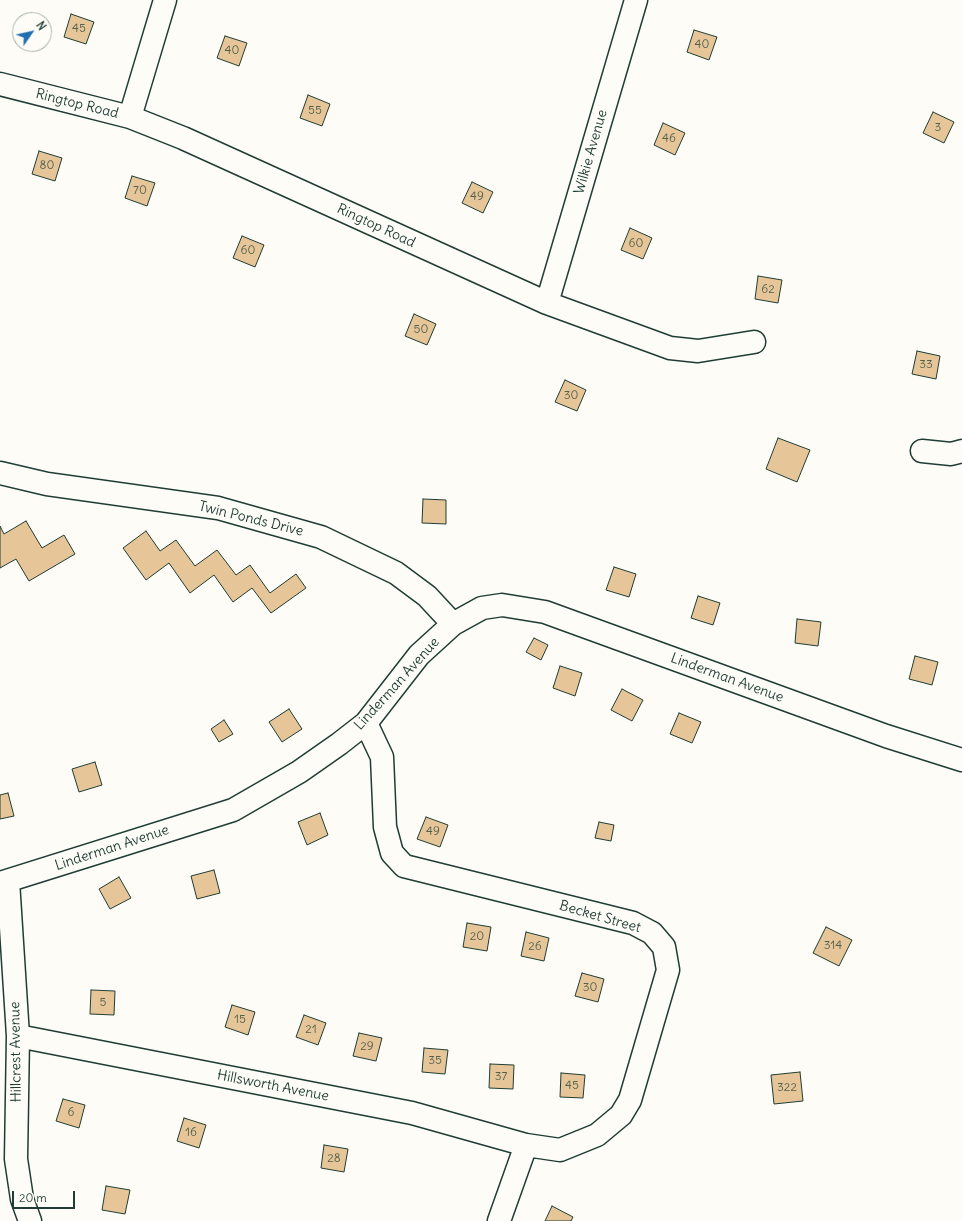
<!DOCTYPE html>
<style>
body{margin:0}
#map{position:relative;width:962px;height:1221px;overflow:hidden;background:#fdfcf7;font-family:Delius,sans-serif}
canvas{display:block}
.north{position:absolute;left:12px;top:12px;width:40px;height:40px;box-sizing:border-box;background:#fdfcf7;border:1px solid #a4b0a9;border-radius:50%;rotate:56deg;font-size:11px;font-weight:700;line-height:16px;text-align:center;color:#1f3d34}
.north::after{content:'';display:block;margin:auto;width:14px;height:18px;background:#1f6fb2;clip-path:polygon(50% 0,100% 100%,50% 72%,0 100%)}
.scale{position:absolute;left:12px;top:1191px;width:63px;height:18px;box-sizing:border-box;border:2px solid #1f3d34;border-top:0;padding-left:5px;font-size:12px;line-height:14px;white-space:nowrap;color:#1f3d34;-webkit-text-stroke:3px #fdfcf7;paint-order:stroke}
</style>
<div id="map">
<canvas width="962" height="1221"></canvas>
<div class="north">N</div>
<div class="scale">20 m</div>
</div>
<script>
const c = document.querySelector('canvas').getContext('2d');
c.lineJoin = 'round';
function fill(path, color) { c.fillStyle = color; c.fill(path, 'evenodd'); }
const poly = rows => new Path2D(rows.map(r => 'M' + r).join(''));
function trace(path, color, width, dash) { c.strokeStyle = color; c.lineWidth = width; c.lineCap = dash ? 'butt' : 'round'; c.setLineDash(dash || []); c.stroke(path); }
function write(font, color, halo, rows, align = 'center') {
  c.font = font + ' Delius,sans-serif'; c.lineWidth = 3.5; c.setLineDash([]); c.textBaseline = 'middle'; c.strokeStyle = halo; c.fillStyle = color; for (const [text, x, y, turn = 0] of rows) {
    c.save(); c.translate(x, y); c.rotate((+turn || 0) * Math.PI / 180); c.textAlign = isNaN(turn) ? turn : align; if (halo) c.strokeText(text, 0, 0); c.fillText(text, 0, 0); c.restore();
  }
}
const building = poly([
 [71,14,94,22,86,44,64,37,71,14],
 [694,30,717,37,709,60,687,52,694,30],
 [225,36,247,43,239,66,217,58,225,36],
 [308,95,330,104,322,126,300,118,308,95],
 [933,112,954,122,944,143,923,133,933,112],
 [663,123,685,133,675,155,654,145,663,123],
 [39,151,62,158,55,181,32,174,39,151],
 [132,176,155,183,147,206,125,198,132,176],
 [472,182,493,192,483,213,462,203,472,182],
 [630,228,652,238,643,259,621,250,630,228],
 [242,236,264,245,255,267,233,258,242,236],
 [758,276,782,280,778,303,755,299,758,276],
 [414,314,436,324,427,345,405,336,414,314],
 [917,351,940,356,936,379,912,374,917,351],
 [565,380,586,390,577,411,555,402,565,380],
 [778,438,810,450,797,482,766,469,778,438],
 [423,499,446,500,446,524,422,523,423,499],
 [26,521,42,548,64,535,75,554,29,581,16,559,0,568,0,526,4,534,26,521],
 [146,531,160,551,176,540,195,566,217,550,236,575,250,565,270,593,296,574,306,588,271,613,252,588,233,602,214,575,190,593,169,563,146,580,123,548,146,531],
 [614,567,636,574,629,597,606,590,614,567],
 [698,596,720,603,713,625,691,618,698,596],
 [797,619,821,622,818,646,795,643,797,619],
 [534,638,548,645,541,660,526,652,534,638],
 [915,656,938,662,932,685,909,679,915,656],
 [560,666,582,673,575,696,553,688,560,666],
 [622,689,643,700,632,721,611,710,622,689],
 [289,709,302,729,282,742,269,722,289,709],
 [679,713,701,722,692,743,670,734,679,713],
 [224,720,233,734,219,742,211,729,224,720],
 [95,762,102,785,79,792,72,769,95,762],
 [8,793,14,816,0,819,0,795,8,793],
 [320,813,328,835,307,845,298,822,320,813],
 [426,817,448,825,440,847,417,839,426,817],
 [599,822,614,825,611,841,595,838,599,822],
 [214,870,220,893,197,899,191,876,214,870],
 [119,877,131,898,110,909,99,889,119,877],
 [467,923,491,927,487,951,463,947,467,923],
 [826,927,852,940,839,966,813,953,826,927],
 [526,932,549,938,544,961,521,956,526,932],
 [582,973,604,979,598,1002,575,996,582,973],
 [91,990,115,991,114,1015,90,1014,91,990],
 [232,1005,255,1012,248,1035,225,1027,232,1005],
 [304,1015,326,1023,318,1045,296,1037,304,1015],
 [359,1033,382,1038,376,1061,353,1056,359,1033],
 [424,1048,448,1050,445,1074,422,1072,424,1048],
 [490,1064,514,1065,513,1089,489,1088,490,1064],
 [800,1072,803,1101,774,1104,771,1075,800,1072],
 [561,1073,585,1075,583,1098,560,1097,561,1073],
 [63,1099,85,1105,79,1128,56,1121,63,1099],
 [184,1118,206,1125,199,1148,177,1141,184,1118],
 [324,1145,348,1149,344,1172,321,1168,324,1145],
 [106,1186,130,1190,125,1214,102,1210,106,1186],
 [552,1206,573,1217,571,1221,545,1221,552,1206]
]);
fill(building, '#e6c698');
trace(building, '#1f3d34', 1);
const minor = poly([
 [0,84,130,117,183,138,547,303,670,348,698,351,754,342],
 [130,117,165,0],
 [547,303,636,0],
 [922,451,951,454,962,451],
 [0,473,47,484,218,508,321,537,396,573,427,596,453,624],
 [8,881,18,1036,16,1159,22,1199,30,1221],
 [0,883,233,810,299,772,339,744,366,723,419,655,453,624,482,608,502,605,545,612,886,736,962,760],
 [18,1036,412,1113,526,1145,560,1150,597,1135,621,1115,630,1100,668,970,664,947,652,933,633,923,404,866,392,853,385,827,382,757,366,723],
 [499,1221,526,1145]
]);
trace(minor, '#1f3d34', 25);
trace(minor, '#fdfcf7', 22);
write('12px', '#515f4d', null, [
 ["45",79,29],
 ["40",702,45],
 ["40",232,51],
 ["55",315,111],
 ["3",938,128],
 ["46",669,139],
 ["80",47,166],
 ["70",140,191],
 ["49",477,197],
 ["60",636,244],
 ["60",248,251],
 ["62",768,290],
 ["50",421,330],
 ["33",926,365],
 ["30",571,396],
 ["49",433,832],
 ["20",477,937],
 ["314",833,946],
 ["26",535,947],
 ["30",590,988],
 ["5",103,1003],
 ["15",240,1020],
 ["21",311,1030],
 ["29",367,1047],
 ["35",435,1061],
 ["37",501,1077],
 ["45",572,1086],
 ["322",787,1088],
 ["6",71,1113],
 ["16",191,1133],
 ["28",334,1159]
]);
write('14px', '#1f3d34', '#fdfcf7', [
 ["Ringtop Road",77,104,14],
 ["Wilkie Avenue",591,152,-74],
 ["Ringtop Road",376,226,25],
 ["Twin Ponds Drive",251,519,14],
 ["Linderman Avenue",727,678,20],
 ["Linderman Avenue",397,684,-48],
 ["Linderman Avenue",112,848,-18],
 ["Becket Street",600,917,16],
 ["Hillcrest Avenue",16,1052,-91],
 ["Hillsworth Avenue",273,1086,11]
]);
</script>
